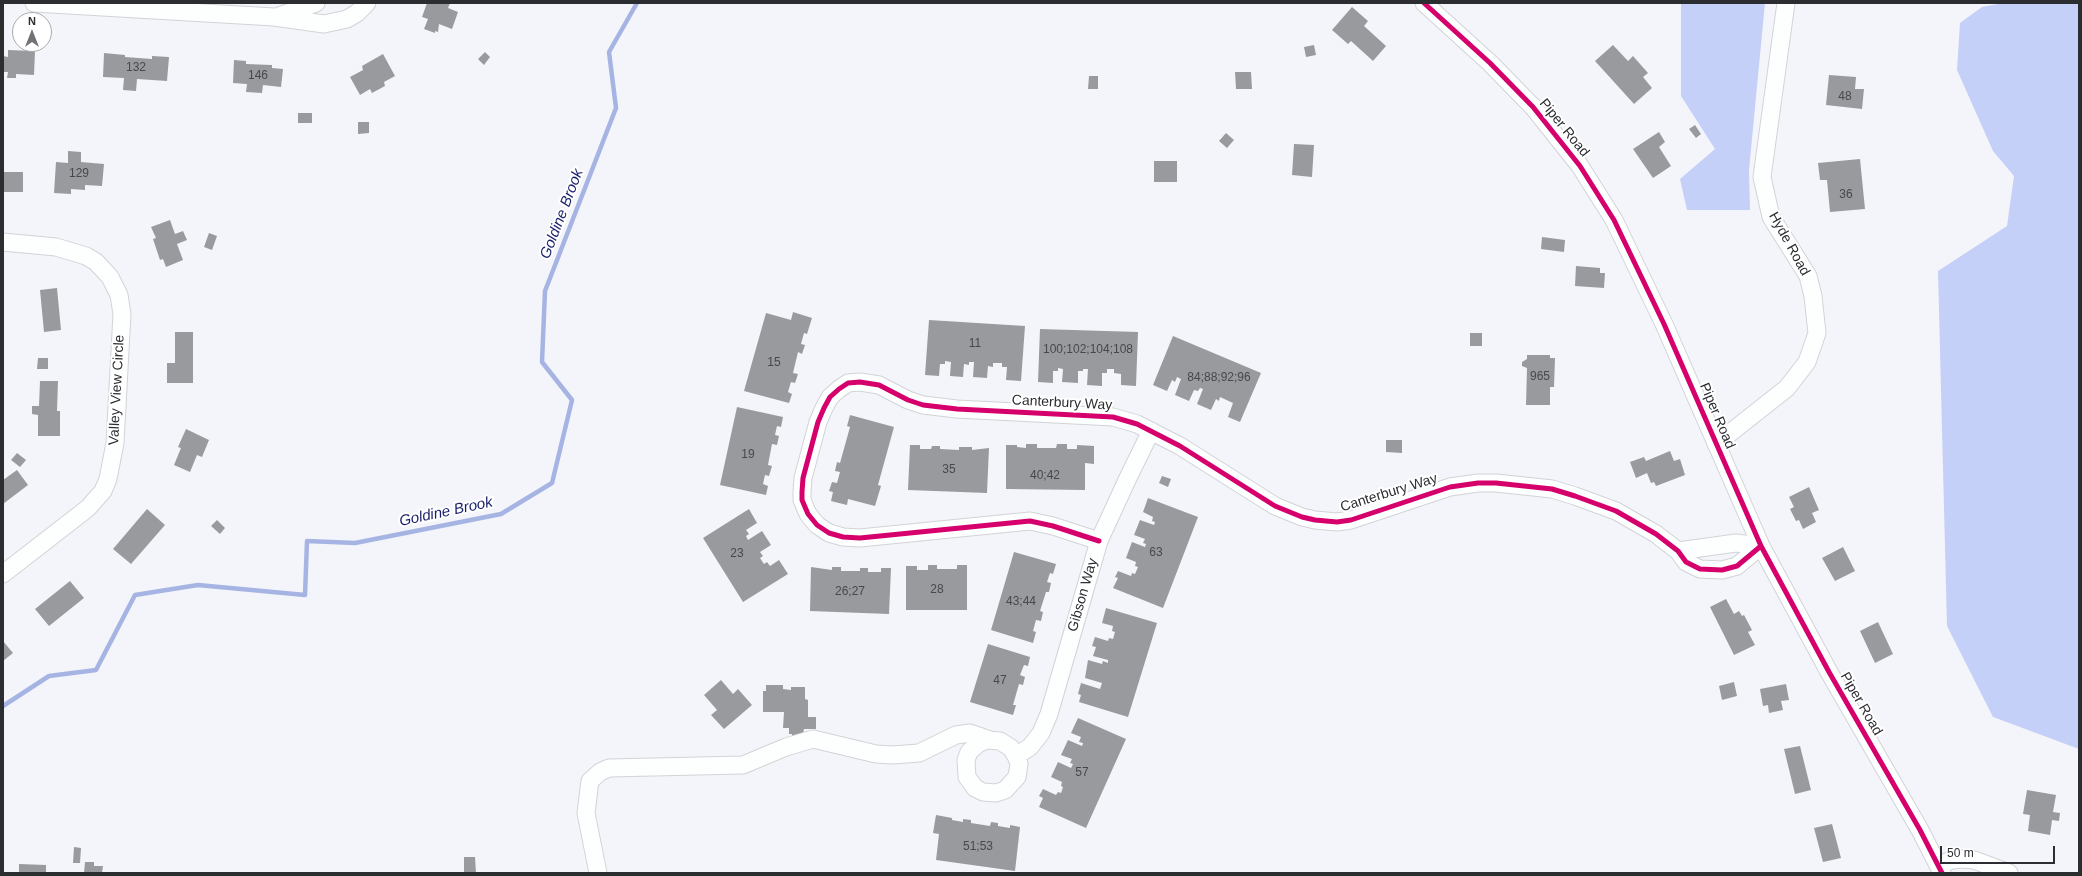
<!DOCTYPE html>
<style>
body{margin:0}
#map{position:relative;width:2082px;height:876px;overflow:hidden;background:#f4f5fa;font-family:Helvetica,sans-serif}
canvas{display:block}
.frame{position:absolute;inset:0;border:4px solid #2c2d31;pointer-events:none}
.north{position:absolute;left:12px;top:12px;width:40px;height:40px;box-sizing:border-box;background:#fff;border:1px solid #ababad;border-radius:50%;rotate:0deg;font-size:11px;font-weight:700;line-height:16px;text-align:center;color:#2c2d31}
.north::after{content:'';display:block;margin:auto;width:14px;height:18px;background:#727377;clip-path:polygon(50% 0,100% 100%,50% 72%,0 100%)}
.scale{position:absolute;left:1940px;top:846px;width:115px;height:18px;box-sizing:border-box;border:2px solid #2c2d31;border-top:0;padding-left:5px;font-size:12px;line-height:14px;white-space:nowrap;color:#2c2d31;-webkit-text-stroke:3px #fff;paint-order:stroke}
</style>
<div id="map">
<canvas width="2082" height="876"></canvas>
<div class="frame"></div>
<div class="north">N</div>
<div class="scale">50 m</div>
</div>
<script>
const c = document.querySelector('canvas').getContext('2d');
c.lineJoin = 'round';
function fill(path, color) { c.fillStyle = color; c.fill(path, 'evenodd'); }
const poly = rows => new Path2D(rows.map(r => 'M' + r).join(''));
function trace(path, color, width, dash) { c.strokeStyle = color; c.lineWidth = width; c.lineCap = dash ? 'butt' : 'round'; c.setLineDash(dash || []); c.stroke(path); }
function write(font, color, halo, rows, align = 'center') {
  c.font = font + ' Helvetica,sans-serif'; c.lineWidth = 4; c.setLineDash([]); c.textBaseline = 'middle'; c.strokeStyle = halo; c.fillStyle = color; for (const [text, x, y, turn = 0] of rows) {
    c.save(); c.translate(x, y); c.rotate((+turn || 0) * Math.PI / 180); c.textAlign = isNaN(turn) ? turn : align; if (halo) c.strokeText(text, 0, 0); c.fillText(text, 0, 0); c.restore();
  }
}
fill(poly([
 [1681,3,1765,3,1749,170,1750,210,1687,210,1680,179,1715,149,1681,96],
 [2003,3,2079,3,2079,749,1993,717,1947,626,1938,271,2007,226,2014,176,1993,151,1957,70,1960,23,1982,7]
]), '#c4d0f7');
trace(poly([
 [3,706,49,676,96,670,135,595,198,585,305,595,307,541,355,543,501,514,552,483,572,400,542,362,545,291,616,108,609,52,637,3]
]), '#a6b4e3', 4.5);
fill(poly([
 [427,3,450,3,448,8,458,12,452,29,439,24,438,32,435,31,435,33,424,29,428,19,422,17],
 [1352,7,1368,21,1364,26,1386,46,1373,61,1351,41,1348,44,1332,30],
 [1314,45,1316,55,1306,57,1304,47],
 [1613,45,1628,61,1633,56,1648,73,1643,77,1652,88,1634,104,1595,61],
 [8,50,35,51,34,75,16,74,16,78,7,78,8,72,3,72,3,56,8,57],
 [485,52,490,57,484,65,478,59],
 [104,53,125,55,125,57,152,59,152,56,169,57,167,81,137,79,136,91,123,90,124,78,103,77],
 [383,54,395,76,384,82,385,86,372,93,370,89,360,95,350,77,363,70,362,66],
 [234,60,246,61,246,64,272,65,272,68,283,69,281,87,263,85,262,93,246,92,247,84,233,83],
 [1235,72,1251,72,1252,89,1236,89],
 [1829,75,1856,77,1855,89,1864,89,1862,109,1826,105],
 [1089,76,1098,76,1098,89,1088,89],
 [298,113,312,113,312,123,298,123],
 [358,122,369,122,369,133,358,134],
 [1695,125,1701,134,1696,138,1689,129],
 [1659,132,1665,142,1659,147,1671,166,1653,178,1633,149],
 [1226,133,1234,140,1227,148,1219,141],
 [1294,144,1314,145,1312,177,1292,175],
 [68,151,81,152,81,162,104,164,102,186,85,185,85,190,71,189,71,194,54,193,56,162,68,163],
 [1860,159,1865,209,1830,212,1827,180,1820,180,1818,163],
 [1154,161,1177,161,1177,182,1154,182],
 [3,172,23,172,23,192,3,192],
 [170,220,175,234,183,231,187,240,177,244,183,260,166,267,163,259,160,260,153,239,156,238,151,227],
 [209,233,217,236,212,250,204,247],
 [1542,237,1565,240,1564,252,1541,249],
 [1576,266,1600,268,1600,273,1605,273,1604,288,1575,286],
 [57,288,61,330,44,332,40,290],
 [793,312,812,318,807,334,804,333,801,344,805,345,802,354,798,352,793,373,798,374,795,383,791,382,788,392,792,394,789,403,744,391,766,313,791,320],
 [929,320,1025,326,1021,381,1006,380,1007,367,1002,367,1002,363,993,363,993,367,988,366,987,378,973,377,974,362,969,362,969,365,964,364,963,377,950,376,951,362,945,361,945,364,940,364,939,376,925,375],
 [1040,329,1138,332,1136,386,1121,385,1121,374,1114,373,1114,369,1107,369,1107,373,1102,373,1102,386,1087,385,1088,369,1083,369,1083,371,1078,371,1078,383,1062,382,1063,369,1058,368,1058,371,1053,371,1053,383,1038,382],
 [175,332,193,332,193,383,167,383,167,363,175,363],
 [1470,333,1482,333,1482,346,1470,346],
 [1173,336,1261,373,1240,422,1228,417,1233,403,1220,397,1219,401,1216,399,1211,410,1197,404,1203,389,1200,388,1198,391,1194,390,1189,401,1175,395,1181,379,1177,377,1175,382,1172,380,1167,391,1153,385],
 [1527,355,1550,355,1550,358,1555,358,1554,387,1550,387,1550,405,1526,405,1527,368,1522,366,1522,362,1527,359],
 [38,358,48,358,48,369,37,369],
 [40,381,58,381,57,411,60,411,60,436,38,436,38,415,32,414,32,406,39,406],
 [737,407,783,417,781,427,777,426,775,435,779,436,777,445,772,444,768,465,772,466,769,476,765,475,763,484,768,486,766,495,720,485],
 [850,415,894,427,878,485,881,486,875,506,848,499,847,505,831,501,833,492,829,491,832,482,837,483,840,472,835,471,837,462,840,463,850,427,847,426],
 [186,429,209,440,202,457,197,455,190,472,174,465,181,448,178,447],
 [1386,440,1402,440,1402,453,1386,452],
 [1026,444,1037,444,1037,448,1056,448,1057,444,1067,444,1067,449,1077,449,1077,445,1094,446,1094,464,1085,463,1085,490,1006,489,1006,445,1017,445,1017,447,1026,448],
 [910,445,920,445,920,449,931,449,932,446,940,446,940,449,959,450,959,447,972,447,972,450,989,448,987,493,908,490],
 [1670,451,1674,461,1680,459,1685,475,1656,486,1654,482,1651,483,1647,473,1636,478,1630,462,1644,457,1646,461],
 [17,453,26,460,20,467,11,460],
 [17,470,28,485,3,504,3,480],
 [1162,476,1171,479,1168,487,1159,483],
 [1809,487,1819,510,1812,513,1816,522,1803,529,1799,520,1796,521,1790,509,1794,507,1789,497],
 [1148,498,1198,517,1163,608,1113,588,1118,578,1115,577,1118,571,1131,576,1132,573,1135,574,1138,567,1135,566,1136,562,1126,558,1132,542,1145,547,1146,544,1143,543,1145,539,1134,535,1140,520,1154,525,1155,522,1152,521,1153,517,1143,512],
 [147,509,165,525,131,564,113,549],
 [749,509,757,523,746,530,749,534,746,536,748,540,762,531,771,545,760,552,763,556,760,558,764,564,767,562,770,566,779,560,788,574,743,602,703,538],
 [217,520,225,528,220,534,211,526],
 [1843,547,1855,571,1835,581,1822,558],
 [1014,552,1056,564,1053,574,1050,573,1047,582,1051,583,1049,592,1046,592,1040,611,1043,612,1041,621,1036,620,1033,631,1036,632,1033,643,991,630],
 [928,565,937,565,937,569,957,569,957,565,967,565,967,610,906,610,906,566,917,566,917,570,928,570],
 [811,567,832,570,832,567,841,567,841,571,860,571,860,568,868,568,868,572,881,572,881,568,891,568,889,614,810,611],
 [70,581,84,598,49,626,35,609],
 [1726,599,1734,614,1739,611,1742,616,1744,615,1752,630,1748,632,1755,645,1734,655,1710,607],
 [1106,608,1157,623,1128,717,1079,702,1081,695,1078,694,1081,683,1100,689,1102,683,1085,678,1088,660,1102,664,1103,661,1108,663,1108,660,1093,656,1096,647,1092,646,1095,637,1108,641,1109,638,1113,639,1115,632,1112,631,1113,626,1102,623],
 [1878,622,1893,654,1875,663,1860,631],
 [3,641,13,653,3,661],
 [988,644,1030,657,1028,666,1024,665,1020,675,1025,677,1023,685,1019,684,1013,705,1016,705,1013,715,970,702],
 [721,680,733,694,738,689,752,705,724,729,711,715,717,710,704,695],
 [1734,682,1737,696,1722,700,1719,686],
 [1786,684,1789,700,1781,701,1783,710,1769,713,1768,705,1763,706,1760,689],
 [766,685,783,685,783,689,791,690,791,687,805,687,805,699,808,700,808,717,816,717,816,729,804,729,803,734,800,733,800,737,792,737,792,734,789,734,789,728,783,728,784,712,763,712,763,691,766,691],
 [1078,718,1126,739,1086,828,1039,807,1043,798,1039,796,1043,789,1056,795,1058,792,1061,793,1063,787,1061,786,1062,782,1051,777,1058,762,1071,768,1073,764,1070,763,1072,759,1061,755,1068,740,1082,746,1083,743,1079,742,1081,737,1071,733],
 [1800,746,1811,790,1795,794,1784,749],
 [2027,790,2056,795,2053,812,2060,813,2059,821,2052,820,2050,835,2028,831,2030,815,2023,814],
 [936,815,952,818,952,820,963,822,963,819,971,820,971,823,990,826,991,822,998,823,998,826,1010,828,1010,825,1020,827,1015,871,936,860,939,834,933,833],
 [1832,824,1841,858,1823,862,1814,828],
 [74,847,81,848,80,863,73,863],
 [464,857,475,857,476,873,464,873],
 [85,862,94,862,94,866,103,866,102,873,84,873],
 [19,864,46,865,46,873,19,873]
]), '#999a9e');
const minor = poly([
 [34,3,274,17,324,24,347,19,357,13,367,3],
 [1424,3,1490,63,1533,107,1580,166,1614,220,1664,324,1761,546,1829,672,1920,830,1942,873],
 [279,16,316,3],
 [3,242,56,247,86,256,96,262,110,277,119,295,122,314,115,443,108,479,103,491,88,508,3,574],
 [1716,444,1787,388,1807,362,1817,333,1813,296,1808,276,1771,217,1762,177,1786,3],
 [1099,541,1053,526,1030,521,860,538,843,537,829,533,817,525,808,514,802,500,802,492,803,478,818,422,824,408,830,397,839,389,848,383,860,382,879,385,908,400,923,405,957,409,1113,417,1137,424,1180,446,1275,506,1302,517,1315,520,1337,522,1351,520,1450,487,1478,483,1496,483,1552,489,1575,496,1616,511,1656,534,1678,551,1686,562,1700,569,1722,570,1737,566,1761,546],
 [1678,551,1736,543,1761,546],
 [1016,756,1019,764,1017,777,1005,790,996,793,983,792,975,788,967,777,966,760,969,752,979,743,987,740,1000,741,1011,748,1016,756,1030,747,1041,733,1049,714,1099,541,1127,480,1151,431],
 [1938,865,1952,860,1962,859,1974,860,2009,873],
 [598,873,586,813,590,781,600,772,609,768,743,765,786,747,813,739,876,754,893,755,919,753,956,735,970,733,990,740]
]);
trace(minor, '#d2d3d7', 19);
trace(minor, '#fdfefe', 17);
trace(poly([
 [1424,3,1490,63,1533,107,1580,166,1614,220,1664,324,1761,546,1829,672,1920,830,1942,873],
 [1099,541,1053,526,1030,521,860,538,843,537,829,533,817,525,808,514,802,500,802,492,803,478,818,422,824,408,830,397,839,389,848,383,860,382,879,385,908,400,923,405,957,409,1113,417,1137,424,1180,446,1275,506,1302,517,1315,520,1337,522,1351,520,1450,487,1478,483,1496,483,1552,489,1575,496,1616,511,1656,534,1678,551,1686,562,1700,569,1722,570,1737,566,1761,546]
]), '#d6006c', 5);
write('12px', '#47484c', null, [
 ["132",136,68],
 ["146",258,76],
 ["48",1845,97],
 ["129",79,174],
 ["36",1846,195],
 ["11",975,344],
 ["100;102;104;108",1088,350],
 ["15",774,363],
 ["965",1540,377],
 ["84;88;92;96",1219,378],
 ["19",748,455],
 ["35",949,470],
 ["40;42",1045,476],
 ["63",1156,553],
 ["23",737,554],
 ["28",937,590],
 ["26;27",850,592],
 ["43;44",1021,602],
 ["47",1000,681],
 ["57",1082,773],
 ["51;53",978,847]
]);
write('14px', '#2c2d31', '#fff', [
 ["Piper Road",1564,128,51],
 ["Hyde Road",1789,244,61],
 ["Valley View Circle",117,390,-87],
 ["Canterbury Way",1062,403,3],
 ["Piper Road",1717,416,67],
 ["Canterbury Way",1389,493,-17],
 ["Gibson Way",1083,595,-74],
 ["Piper Road",1861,704,60]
]);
write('italic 15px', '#181f6a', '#fff', [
 ["Goldine Brook",562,214,-69],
 ["Goldine Brook",446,512,-12]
]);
</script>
